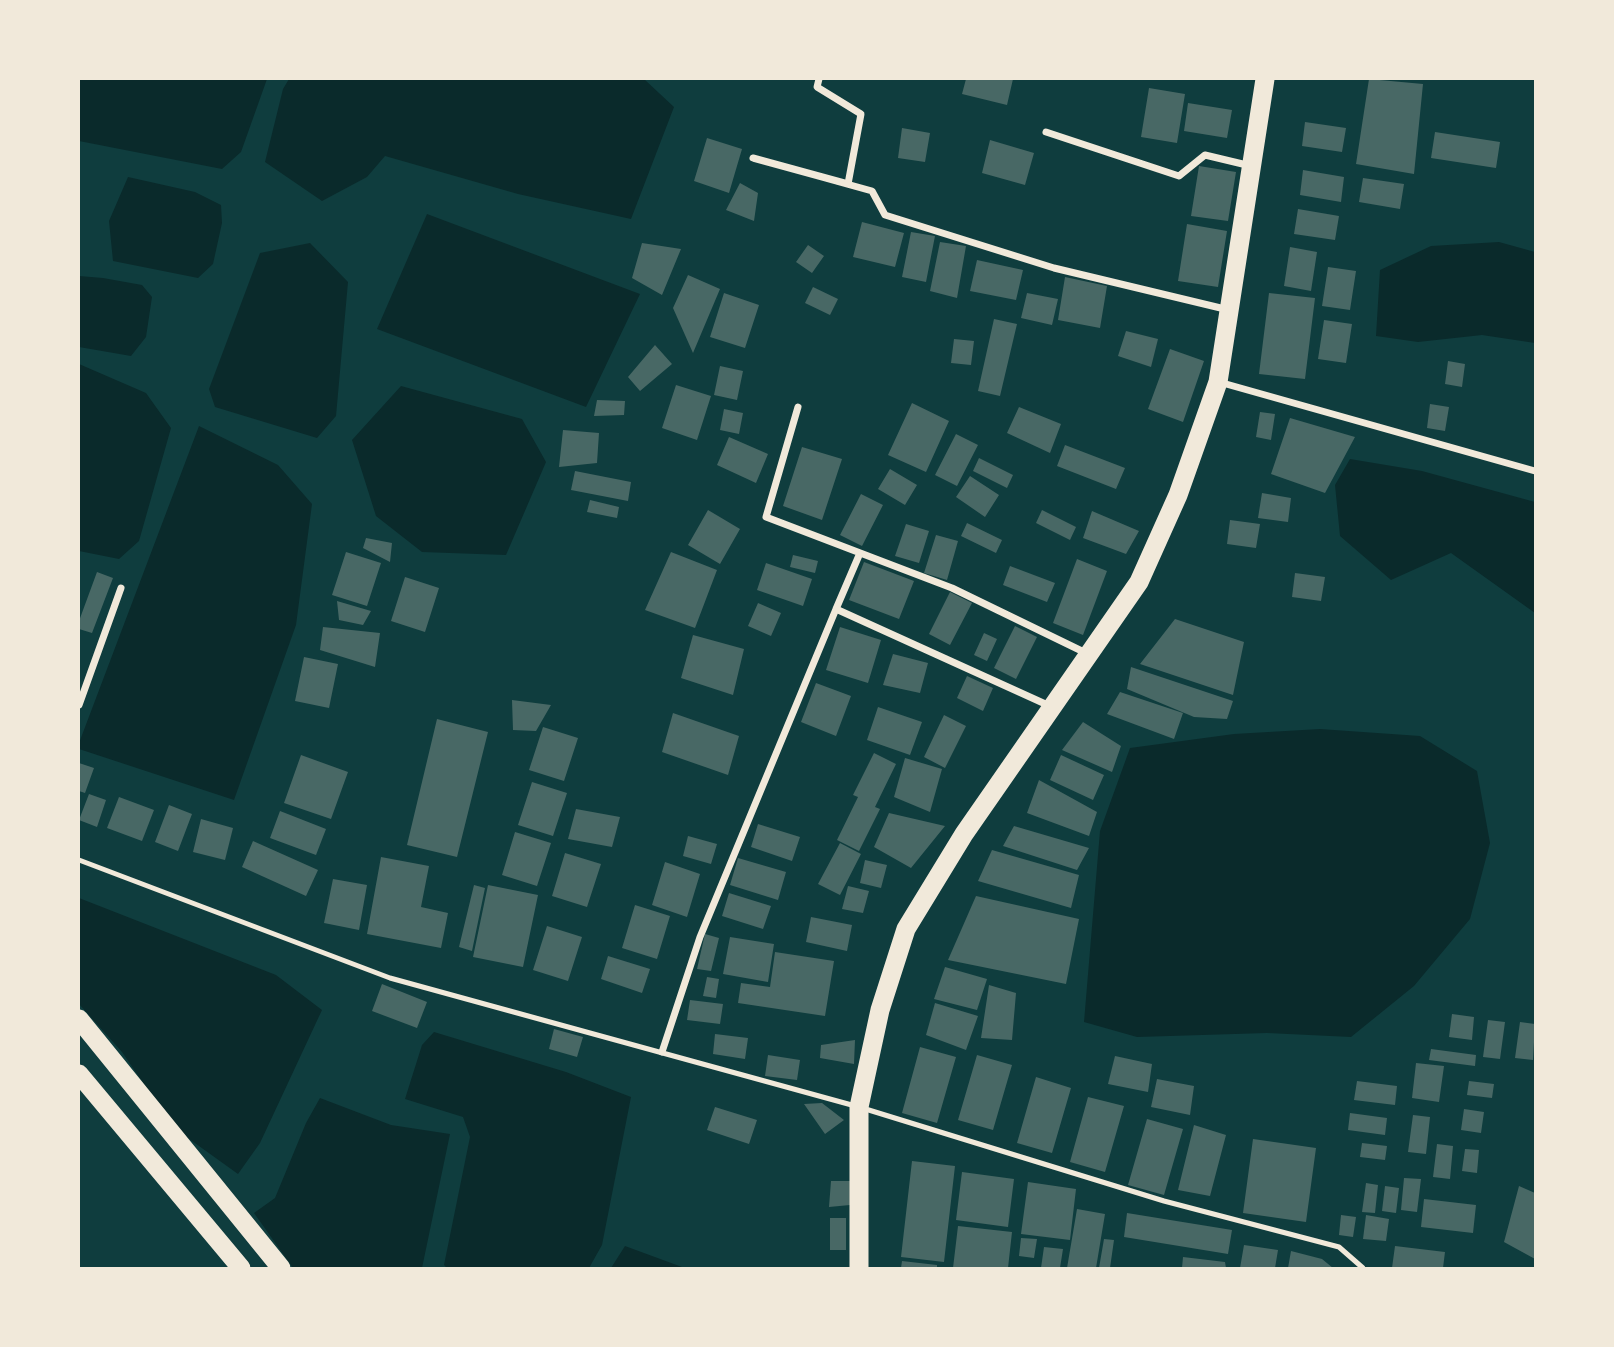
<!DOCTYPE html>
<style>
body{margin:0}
#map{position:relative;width:1614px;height:1347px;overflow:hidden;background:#0f3d3e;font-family:"Golos Text",sans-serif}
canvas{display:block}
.frame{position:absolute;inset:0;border:80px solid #f1e9da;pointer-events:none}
</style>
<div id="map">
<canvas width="1614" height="1347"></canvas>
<div class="frame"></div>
</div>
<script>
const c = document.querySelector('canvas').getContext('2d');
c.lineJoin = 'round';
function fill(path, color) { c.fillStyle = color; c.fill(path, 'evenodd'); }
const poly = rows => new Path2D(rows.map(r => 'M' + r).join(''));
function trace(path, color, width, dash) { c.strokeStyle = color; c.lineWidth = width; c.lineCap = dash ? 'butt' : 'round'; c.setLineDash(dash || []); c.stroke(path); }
fill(poly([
 [79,79,267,79,241,152,222,169,79,141],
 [289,79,644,79,674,107,631,219,518,194,385,156,367,177,322,201,265,162,283,89],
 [128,177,195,192,221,205,222,223,213,264,198,278,113,261,109,221],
 [427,214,640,294,586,407,377,329],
 [1499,242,1535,252,1535,343,1482,335,1418,342,1376,336,1380,270,1431,246],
 [310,243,348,282,336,416,317,438,215,407,209,389,260,253],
 [79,276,103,278,142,285,152,297,146,337,131,356,79,347],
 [79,364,146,393,171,428,139,541,119,559,79,551],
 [401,386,522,419,546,462,506,555,422,552,376,516,352,440],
 [199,426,278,465,312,504,296,625,234,800,79,749,79,743],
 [1350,459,1422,471,1535,502,1535,613,1451,553,1391,580,1340,536,1335,485],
 [1320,729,1420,736,1477,771,1490,843,1470,919,1414,986,1351,1037,1267,1033,1137,1037,1084,1022,1100,831,1130,748,1234,734],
 [79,898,276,975,322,1010,260,1143,238,1174,174,1128,122,1052,79,1004],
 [434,1032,566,1072,631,1097,602,1245,589,1268,447,1268,444,1265,470,1137,463,1117,405,1099,422,1045],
 [320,1098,391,1125,450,1134,422,1268,293,1268,254,1213,275,1198,306,1123],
 [625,1246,682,1267,686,1268,611,1268]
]), '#0a2a2b');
fill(poly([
 [966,79,1013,79,1007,105,962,94],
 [1369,79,1423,84,1414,174,1356,164],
 [1149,88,1185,94,1177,143,1141,137],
 [1188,103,1232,110,1227,138,1184,131],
 [1305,122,1346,128,1342,152,1302,146],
 [902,128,930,133,925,162,898,158],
 [1435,132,1500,142,1496,168,1431,158],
 [707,138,742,149,729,193,694,181],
 [990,140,1034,153,1025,185,982,173],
 [1199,166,1236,172,1228,221,1191,216],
 [1303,170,1344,177,1341,202,1300,195],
 [1363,178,1404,184,1400,209,1359,202],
 [740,183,758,193,754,221,726,210],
 [1298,209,1339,216,1335,240,1294,234],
 [862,222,904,233,895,267,853,257],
 [1187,224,1227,231,1218,287,1178,281],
 [911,232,935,236,926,282,902,277],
 [940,242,966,246,957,298,930,291],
 [642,243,681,249,662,295,632,278],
 [808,245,824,256,812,273,796,262],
 [1290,247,1317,252,1311,291,1284,286],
 [977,260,1023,270,1016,300,970,291],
 [1328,267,1356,271,1350,310,1322,306],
 [688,275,720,289,693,353,673,308],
 [1065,277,1107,286,1100,328,1058,320],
 [813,287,838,299,830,315,805,303],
 [724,293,759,305,745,348,710,337],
 [1027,293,1058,299,1052,325,1021,318],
 [1269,293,1315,298,1305,379,1259,374],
 [994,319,1017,324,1000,396,978,391],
 [1324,320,1352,324,1346,363,1318,359],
 [1126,331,1158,339,1151,367,1118,356],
 [954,339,974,341,971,365,951,363],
 [655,345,672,364,640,391,628,377],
 [1170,349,1204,361,1183,422,1148,409],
 [1448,361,1465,364,1462,387,1445,384],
 [720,366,743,371,737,400,714,395],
 [676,385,711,396,697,440,662,428],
 [597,400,625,401,624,415,594,416],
 [912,403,949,421,926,472,888,455],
 [1430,404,1449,407,1445,431,1427,428],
 [1019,407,1061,424,1050,453,1007,433],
 [724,409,743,413,739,434,720,430],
 [1260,412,1275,414,1271,440,1256,437],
 [1290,418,1355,437,1325,493,1271,474],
 [563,430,599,433,597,463,559,467],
 [956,434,978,445,957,486,935,475],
 [729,437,768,454,756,483,717,465],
 [1065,445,1125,468,1116,489,1057,466],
 [802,447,842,459,822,520,783,506],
 [979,458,1013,475,1007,488,973,471],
 [890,469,917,485,905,505,878,489],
 [575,471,631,482,628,501,571,490],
 [970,476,999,495,985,517,956,497],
 [1262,493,1291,498,1288,522,1258,518],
 [861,494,883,505,862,546,840,535],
 [590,500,619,507,617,518,587,512],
 [708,510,740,529,720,564,688,545],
 [1042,510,1076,527,1070,540,1036,523],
 [1092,511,1139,531,1126,554,1083,538],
 [1230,520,1260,524,1256,548,1227,544],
 [967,523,1002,540,996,553,961,536],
 [906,524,929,531,919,563,895,556],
 [936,535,958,541,947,580,924,573],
 [366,538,392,543,390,562,363,548],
 [346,552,381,563,367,606,332,595],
 [671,552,717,570,695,628,645,610],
 [793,555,818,561,815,573,790,567],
 [1077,559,1107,571,1083,635,1053,623],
 [864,562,914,581,899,619,849,600],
 [766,563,812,579,803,606,757,590],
 [1010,566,1055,583,1047,602,1003,585],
 [97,572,113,578,92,633,79,629,79,621],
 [1295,573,1325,577,1321,601,1292,597],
 [405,577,439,588,425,632,391,621],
 [950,592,972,603,950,645,929,634],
 [337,601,371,611,363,625,339,620],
 [758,603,781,613,771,636,748,626],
 [1175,619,1244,642,1233,695,1140,664],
 [1015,626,1037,637,1016,679,994,668],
 [323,627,380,633,375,667,320,650],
 [840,627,881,640,868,683,826,670],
 [984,633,997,639,987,661,974,655],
 [693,635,744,649,733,695,681,678],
 [893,654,928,663,920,693,883,685],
 [304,657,338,664,329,708,295,701],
 [1131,667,1233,701,1227,719,1194,717,1127,689],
 [967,676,993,688,983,711,957,698],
 [816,683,851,696,836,736,801,722],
 [1120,692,1183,713,1174,739,1107,714],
 [512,700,551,705,536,731,513,730],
 [878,707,922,722,910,755,867,740],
 [673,713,739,736,728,775,662,752],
 [944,715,966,726,945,768,924,757],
 [437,719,488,732,457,857,407,845],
 [1083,722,1121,746,1112,772,1062,750],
 [543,727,578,738,564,781,529,770],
 [874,753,896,764,875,807,880,809,859,851,837,840,858,797,853,795],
 [301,755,348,772,331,819,284,803],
 [1061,755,1104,775,1093,800,1050,780],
 [905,758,942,769,930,812,894,797],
 [79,763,94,768,85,793,79,791],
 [1039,780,1097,812,1089,836,1027,813],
 [532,782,567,793,553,836,518,825],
 [89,794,106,800,97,827,79,820],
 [119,797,154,810,142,841,107,828],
 [169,805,192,814,178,851,155,842],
 [576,809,620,817,612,847,568,839],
 [280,811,326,829,316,855,270,838],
 [889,813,945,826,911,868,874,847],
 [201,819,233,828,225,860,193,852],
 [758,824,800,837,792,861,751,847],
 [1014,826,1089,848,1077,870,1003,846],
 [515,832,551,843,537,886,502,875],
 [688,836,717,844,711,864,683,856],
 [253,841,318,870,306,896,242,867],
 [840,843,861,854,840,895,818,884],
 [992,850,1079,875,1071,908,978,881],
 [565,853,601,864,587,907,552,896],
 [381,857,429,866,421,907,448,913,441,948,367,934],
 [738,858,786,872,778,900,730,885],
 [865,860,887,865,881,888,860,883],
 [665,862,700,874,687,917,652,905],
 [333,879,367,885,359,930,324,923],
 [474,885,485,888,472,951,459,947],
 [488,885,538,895,523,967,473,957],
 [848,886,869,891,863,913,842,909],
 [729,893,771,906,763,929,722,916],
 [976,896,1079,919,1066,984,948,960],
 [635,905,670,916,657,959,622,948],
 [811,917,852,925,847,951,806,942],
 [547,926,582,937,568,981,533,970],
 [705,934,719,938,711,971,697,969],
 [730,937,774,944,768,982,723,974],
 [775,952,834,961,825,1016,738,1003,741,983,770,987],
 [608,956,650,969,642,993,601,979],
 [945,967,987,979,977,1010,934,999],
 [707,977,719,979,716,998,703,996],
 [382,984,427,1002,417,1028,372,1011],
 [989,985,1016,993,1012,1040,981,1038],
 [690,1000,723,1004,720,1024,687,1020],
 [935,1003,978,1016,966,1050,926,1035],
 [1452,1014,1474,1017,1472,1040,1449,1037],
 [1488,1020,1505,1022,1500,1059,1483,1057],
 [1520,1022,1535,1024,1533,1060,1515,1058],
 [554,1029,583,1037,577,1057,549,1049],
 [715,1034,748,1038,745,1059,713,1054],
 [855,1040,854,1064,820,1058,821,1045],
 [920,1047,956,1057,937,1123,902,1113],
 [1431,1049,1476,1055,1475,1066,1429,1060],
 [768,1055,800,1060,797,1080,765,1076],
 [977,1055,1012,1065,993,1130,958,1120],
 [1115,1056,1152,1064,1148,1092,1108,1084],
 [1416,1063,1444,1066,1439,1102,1412,1098],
 [1036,1077,1071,1088,1052,1153,1017,1143],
 [1157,1079,1194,1086,1190,1115,1151,1107],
 [1357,1081,1397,1086,1395,1105,1354,1100],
 [1469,1081,1494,1084,1492,1098,1467,1095],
 [1088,1097,1124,1106,1105,1172,1070,1162],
 [822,1103,844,1120,825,1134,804,1104],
 [715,1107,757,1120,749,1144,707,1130],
 [1464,1109,1484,1112,1481,1133,1461,1130],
 [1350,1113,1387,1118,1385,1135,1348,1130],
 [1413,1115,1430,1117,1426,1154,1408,1152],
 [1147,1119,1183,1129,1164,1195,1128,1185],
 [1194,1125,1226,1135,1210,1196,1178,1190],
 [1253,1139,1316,1148,1306,1222,1243,1213],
 [1362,1143,1387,1146,1385,1160,1360,1157],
 [1437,1144,1453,1146,1450,1179,1433,1177],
 [1465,1149,1479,1150,1477,1173,1462,1171],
 [912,1161,955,1166,944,1262,901,1257],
 [962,1172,1014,1179,1008,1227,956,1220],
 [1404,1178,1421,1179,1417,1212,1401,1210],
 [831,1181,851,1181,850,1205,829,1207],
 [1028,1182,1076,1189,1070,1240,1021,1234],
 [1366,1183,1378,1185,1375,1213,1362,1212],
 [1385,1186,1399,1188,1396,1213,1382,1211],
 [1519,1186,1535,1193,1535,1259,1504,1242],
 [1424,1199,1476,1205,1473,1233,1421,1227],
 [1077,1209,1105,1214,1096,1268,1067,1268],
 [1127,1213,1232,1230,1228,1254,1124,1237],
 [1341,1215,1356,1217,1353,1237,1339,1235],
 [1366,1215,1389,1219,1386,1241,1363,1239],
 [830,1218,846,1218,846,1250,830,1250],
 [958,1226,1012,1232,1008,1268,953,1268],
 [1021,1238,1037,1239,1034,1258,1019,1256],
 [1104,1239,1114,1240,1110,1268,1099,1268],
 [1244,1245,1278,1250,1275,1268,1240,1268],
 [1395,1246,1445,1252,1443,1268,1392,1268],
 [1044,1247,1063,1249,1060,1268,1041,1268],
 [1291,1251,1322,1259,1333,1268,1288,1268],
 [1183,1257,1225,1262,1226,1268,1182,1268],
 [902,1261,937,1265,937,1268,901,1268]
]), '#486865');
trace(poly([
 [79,860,390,978,859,1107,1164,1201,1339,1247,1363,1268]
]), '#f1e9da', 5);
trace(poly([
 [819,79,817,87,861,114,848,184,753,158,872,191,885,215,1054,268,1229,310],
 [1046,132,1179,176,1205,155,1251,166],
 [1219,382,1535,471],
 [798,407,766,517,952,588,1088,654],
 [836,609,860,553],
 [79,705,121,588],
 [662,1052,700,937,836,609,1052,707]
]), '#f1e9da', 7);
trace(poly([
 [79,1019,281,1268],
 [79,1074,241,1268],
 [859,1268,859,1107,880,1010,906,929,964,834,1139,582,1178,495,1218,382,1265,79]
]), '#f1e9da', 19);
</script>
